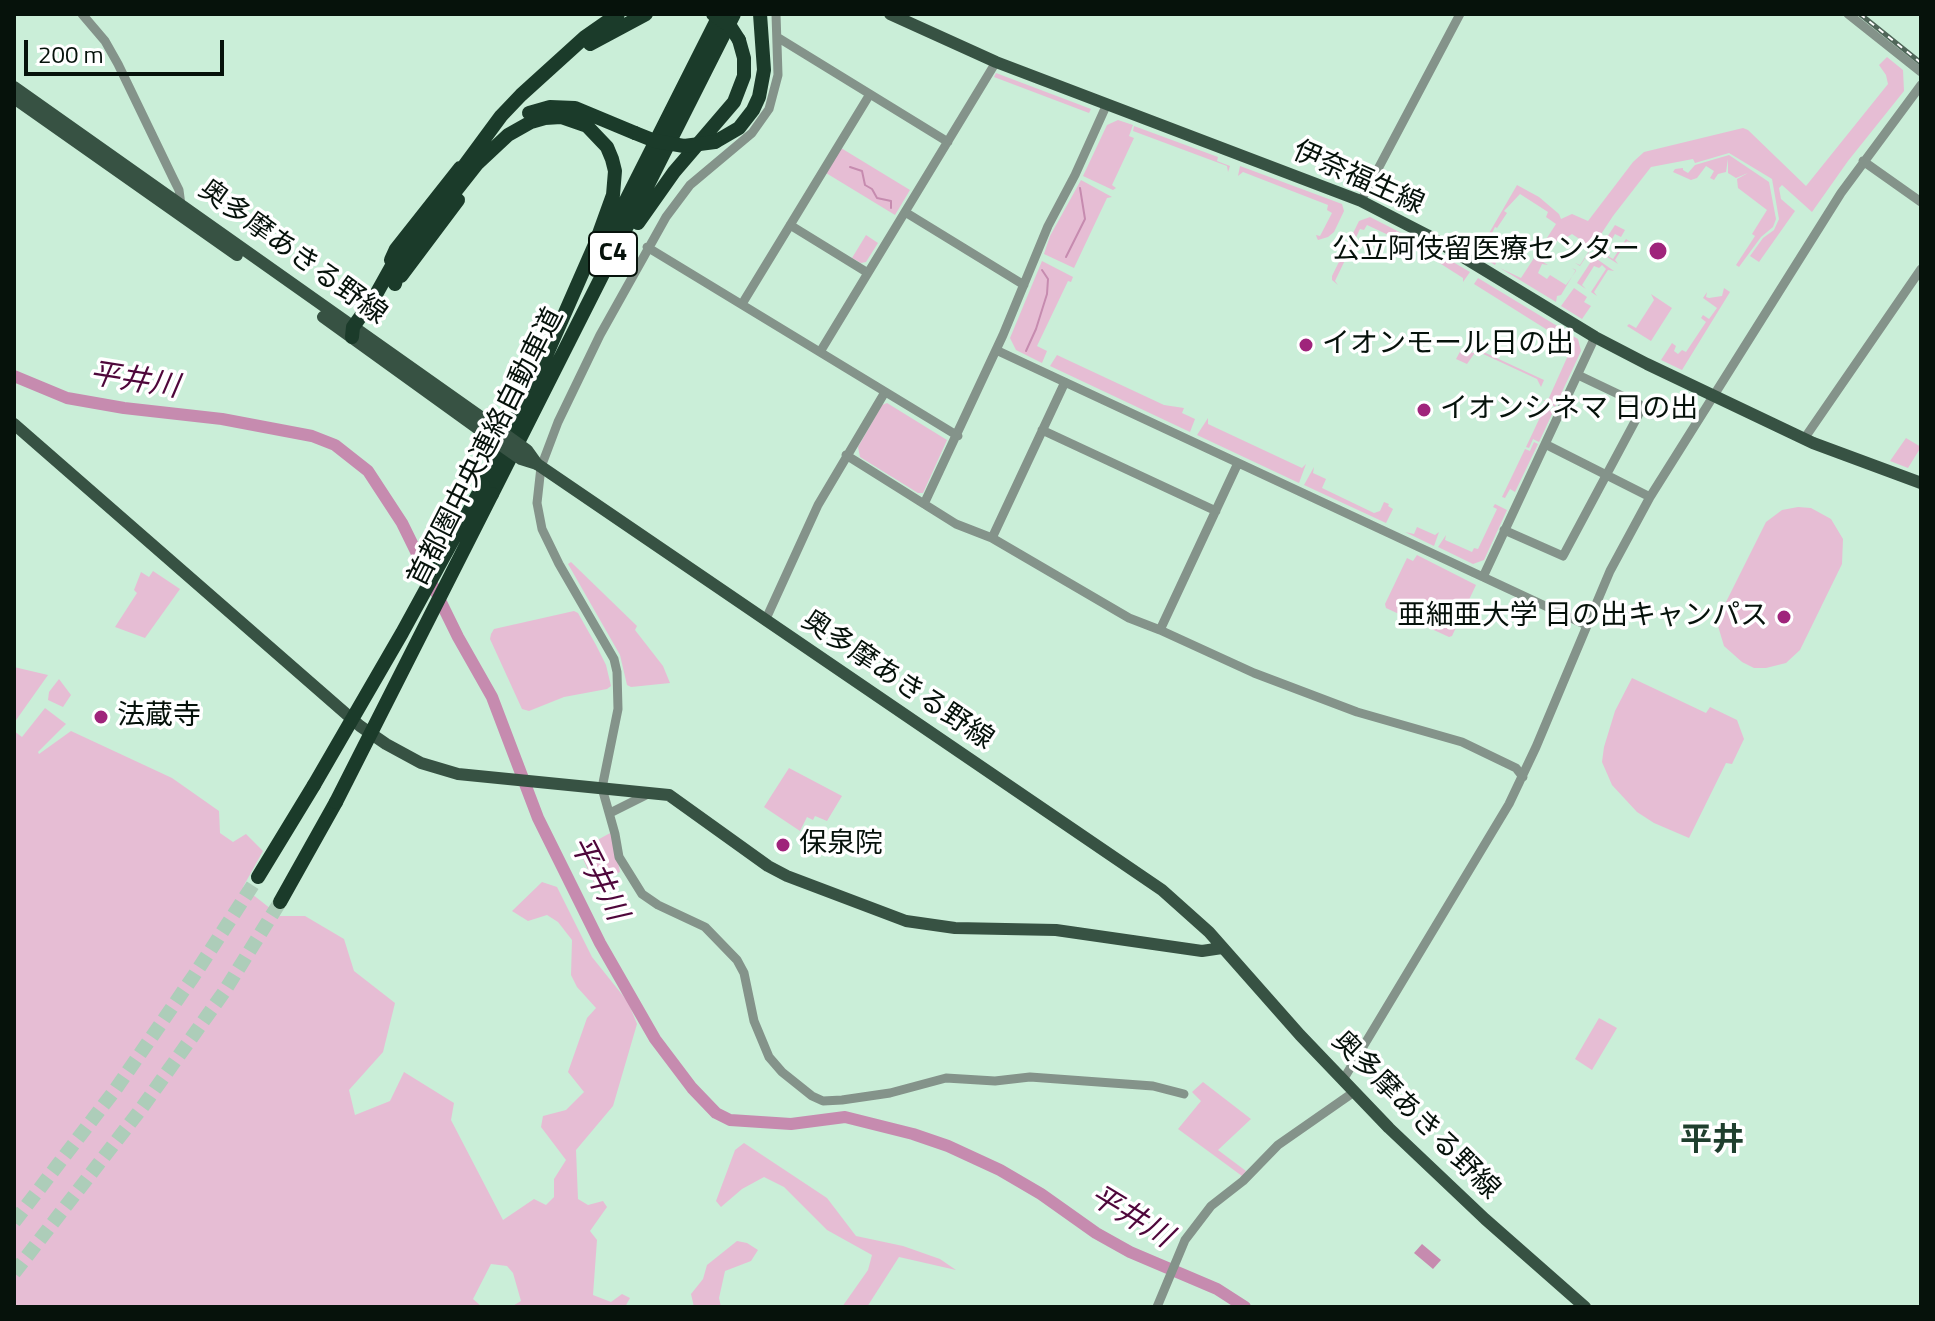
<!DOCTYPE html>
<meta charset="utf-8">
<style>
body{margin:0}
#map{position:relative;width:1935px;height:1321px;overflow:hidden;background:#caeed8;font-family:"Titillium Web",sans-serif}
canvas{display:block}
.frame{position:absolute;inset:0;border:16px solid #06120b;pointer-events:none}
.scale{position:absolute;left:24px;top:40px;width:200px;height:36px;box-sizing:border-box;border:4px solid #06120b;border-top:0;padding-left:10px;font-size:24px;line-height:28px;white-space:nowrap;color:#06120b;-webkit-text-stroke:6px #fff;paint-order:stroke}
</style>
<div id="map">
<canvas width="1935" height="1321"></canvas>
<div class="frame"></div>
<div class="scale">200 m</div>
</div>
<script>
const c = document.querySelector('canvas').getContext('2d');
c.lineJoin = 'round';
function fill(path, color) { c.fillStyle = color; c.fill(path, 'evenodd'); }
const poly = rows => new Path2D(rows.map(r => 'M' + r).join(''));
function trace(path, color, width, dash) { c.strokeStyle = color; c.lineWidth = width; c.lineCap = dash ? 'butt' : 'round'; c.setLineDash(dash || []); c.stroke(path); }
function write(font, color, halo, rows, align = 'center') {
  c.font = font + ' "Titillium Web","Noto Sans JP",sans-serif'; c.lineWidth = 7; c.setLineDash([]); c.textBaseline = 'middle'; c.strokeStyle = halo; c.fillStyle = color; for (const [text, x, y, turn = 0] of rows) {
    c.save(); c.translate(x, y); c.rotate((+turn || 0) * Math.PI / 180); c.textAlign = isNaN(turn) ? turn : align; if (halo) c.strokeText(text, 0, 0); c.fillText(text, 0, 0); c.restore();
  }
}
fill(poly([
 [1887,57,1903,70,1904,91,1848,161,1812,212,1782,185,1779,188,1781,199,1795,211,1759,262,1750,256,1763,238,1774,230,1779,219,1772,179,1729,153,1695,163,1693,159,1651,167,1613,216,1580,266,1575,263,1580,265,1589,251,1585,248,1587,244,1572,234,1564,239,1560,236,1543,262,1548,265,1542,264,1538,273,1547,279,1550,275,1566,285,1576,271,1572,268,1576,270,1561,295,1557,296,1556,302,1500,268,1521,278,1556,224,1546,217,1548,212,1520,194,1504,211,1507,213,1497,228,1495,227,1482,253,1496,263,1495,265,1477,254,1517,185,1539,197,1559,214,1561,219,1572,214,1588,221,1633,162,1644,152,1743,128,1748,130,1806,186,1888,84,1886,75,1879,65],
 [996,73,1091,109,1089,113,994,77],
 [1118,120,1133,125,1129,136,1134,138,1112,185,1116,188,1113,190,1083,176,1107,125],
 [1134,126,1218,157,1217,161,1230,166,1228,172,1227,166,1133,131],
 [841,148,910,190,895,215,826,173],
 [1729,155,1769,182,1776,219,1773,227,1761,237,1739,267,1736,265,1755,236,1752,234,1767,210,1738,188,1737,179,1748,173,1736,178,1728,173,1728,159,1726,172,1718,174,1714,180,1710,178,1714,171,1706,166,1697,178,1691,180,1673,172,1675,169,1683,168,1683,170,1688,173,1695,165],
 [1240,166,1342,204,1344,211,1334,232,1328,237,1318,240,1317,238,1316,235,1320,236,1332,213,1327,210,1328,205,1243,172,1238,176],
 [1081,180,1112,197,1107,198,1074,268,1044,254,1050,236],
 [1370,217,1417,241,1470,272,1463,282,1463,278,1416,248,1413,252,1410,250,1412,246,1367,225,1364,230,1360,229,1335,281,1338,285,1332,280,1332,276,1359,221],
 [1615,225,1625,230,1621,237,1615,234,1606,249,1610,252,1608,256,1613,259,1626,239,1632,243,1627,241,1615,260,1618,264,1598,251],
 [866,235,878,243,866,262,861,263,852,258],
 [1594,257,1614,271,1608,270,1594,292,1597,296,1591,292,1606,269,1602,265,1599,268,1594,266,1582,285,1586,289,1577,283],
 [1042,261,1073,277,1071,282,1068,281,1037,346,1047,351,1042,363,1016,350,1010,338],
 [1478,278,1572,335,1564,346,1565,341,1474,284],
 [1574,288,1587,297,1584,302,1591,306,1582,319,1561,306],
 [1724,288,1730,292,1682,370,1661,360,1672,343,1676,346,1674,351,1678,354,1682,350,1686,352,1706,322,1701,318,1703,315,1709,319,1717,308,1703,298,1707,292,1706,297,1709,298,1722,296],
 [1651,294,1672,308,1651,341,1627,326,1629,324,1636,328,1654,300],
 [1573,336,1578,339,1581,351,1555,407,1543,400,1548,400,1570,351,1566,348],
 [1462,348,1473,353,1475,348,1544,380,1541,387,1537,379,1481,353,1474,354,1467,364,1456,359],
 [1057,355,1164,405,1184,408,1182,413,1195,419,1190,432,1050,366],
 [887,403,947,440,923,493,918,493,860,457,858,447,882,405],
 [1543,407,1553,412,1539,442,1533,439,1529,448,1526,447,1543,411,1539,409],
 [1208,418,1208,424,1302,468,1306,464,1299,483,1197,435],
 [1906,438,1921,447,1908,468,1890,461],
 [1534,442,1538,444,1515,492,1510,489,1505,498,1502,497,1525,449,1530,451],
 [1314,467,1313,473,1326,479,1322,488,1374,513,1380,511,1384,502,1389,504,1388,506,1393,509,1386,523,1304,485],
 [1495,504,1507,510,1484,560,1473,564,1438,547,1446,535,1445,540,1472,552,1474,548,1478,549,1497,509,1493,507],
 [1798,507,1811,508,1831,519,1843,539,1842,564,1800,650,1786,663,1766,668,1754,668,1742,662,1724,646,1718,626,1720,614,1766,522,1782,510],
 [1417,527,1435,535,1439,532,1434,546,1405,532,1414,534],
 [1417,555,1476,585,1452,636,1449,637,1386,608,1385,604,1407,558,1413,561],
 [571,562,637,626,635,630,663,666,670,683,631,687,627,685,620,655,568,564],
 [153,571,180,589,145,638,115,627,137,593,134,590,141,572,149,577],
 [574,611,578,613,596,645,606,665,611,686,607,689,564,697,529,711,522,709,490,639,491,634,494,629],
 [14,667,48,675,14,723],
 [1632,678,1706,713,1710,707,1737,720,1744,739,1732,764,1726,763,1689,838,1654,823,1637,812,1612,785,1602,762,1604,747,1615,711],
 [59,679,71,695,63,707,48,700,49,692],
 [45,708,66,724,38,752,39,754,71,731,172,778,219,811,220,833,233,842,246,834,263,851,243,887,280,916,305,916,344,939,354,971,395,1003,383,1052,349,1090,355,1115,390,1101,404,1072,454,1103,451,1120,503,1220,534,1199,546,1205,554,1197,554,1179,566,1160,541,1127,543,1116,566,1110,584,1092,568,1072,587,1018,596,1008,577,987,571,975,572,940,558,922,547,915,528,921,512,911,542,882,557,887,592,957,628,1002,637,1024,613,1106,576,1150,578,1199,588,1205,603,1201,607,1207,590,1231,597,1240,593,1295,611,1302,622,1294,630,1298,625,1307,511,1307,521,1301,513,1273,507,1266,491,1264,473,1299,482,1307,14,1307,14,731,22,737],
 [789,768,842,796,827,821,815,816,813,820,807,817,800,831,764,807],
 [612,832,620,872,597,884,594,883,579,850],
 [1599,1018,1617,1028,1592,1070,1575,1059],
 [1203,1082,1251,1119,1218,1150,1246,1171,1242,1176,1178,1129,1201,1101,1192,1092],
 [744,1143,827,1198,856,1236,903,1246,940,1259,956,1270,899,1257,867,1307,842,1307,868,1270,872,1255,827,1230,784,1187,764,1177,742,1189,721,1207,716,1201,735,1150],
 [737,1241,747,1243,758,1250,751,1261,725,1271,719,1298,721,1307,694,1307,691,1294,703,1279,707,1265]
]), '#e6bdd4');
fill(poly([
 [1422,1244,1441,1260,1433,1269,1414,1253]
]), '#c68baf');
trace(poly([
 [850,167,862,171,865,185,872,189,877,198,891,201,891,208],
 [1066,257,1085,219,1080,188],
 [1026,351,1036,329,1047,294,1048,279,1042,270]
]), '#c68baf', 2);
trace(poly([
 [14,376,67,398,124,408,222,419,312,436,335,445,368,471,402,523,458,637,492,697,538,818,600,943,655,1039,692,1088,716,1113,730,1120,791,1124,845,1117,913,1134,948,1146,1000,1170,1041,1194,1096,1233,1130,1252,1217,1289,1245,1307]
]), '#c68baf', 12);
trace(poly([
 [14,1222,115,1090,193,977,258,877],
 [14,1273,141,1109,224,992,280,902]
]), '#adcdb9', 14, [14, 7]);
trace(poly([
 [82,14,105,41,118,64,173,178,179,190,181,205],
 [776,14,778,75,769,109,752,133,690,185,666,217,600,335,558,422,541,467,537,503,542,529,559,564,614,659,617,672,618,709,602,788,615,834,619,857,642,894,658,905,705,927,737,960,744,973,754,1021,769,1057,782,1072,812,1096,823,1101,842,1100,890,1093,946,1078,995,1081,1030,1077,1153,1086,1184,1094],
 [1848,14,1921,72],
 [777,37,948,142],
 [1863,161,1921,202],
 [1361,201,1460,14],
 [905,212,1024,285],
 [790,225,868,273],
 [647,247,958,436],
 [742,304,870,94],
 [996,350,1586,625],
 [820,352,996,62],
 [1042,430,1216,511],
 [1804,439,1921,269],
 [1545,444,1650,497],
 [846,455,956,524,992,538,1129,618,1160,630,1254,673,1357,712,1462,742,1516,768,1523,777],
 [924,504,1003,335,1048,226,1075,175,1107,104],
 [1504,530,1563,556,1640,412,1639,404,1578,375],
 [992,538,1065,382],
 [1483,577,1595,337],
 [765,621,818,505,885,392],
 [1160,630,1238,463],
 [610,813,648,794],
 [1343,1080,1509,804,1536,747,1610,571,1650,497,1841,193,1921,85],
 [1157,1307,1185,1240,1211,1206,1243,1181,1278,1145,1354,1092]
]), '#84938a', 9);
trace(poly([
 [890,14,996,62,1361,201,1427,235,1595,337,1647,364,1813,443,1921,483],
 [14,87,495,427],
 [14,98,237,255],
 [323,317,488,436],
 [14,424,360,726,386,744,421,763,458,774,669,795,768,866,787,876,906,921,955,928,1056,930,1202,951,1222,948],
 [537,464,1162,890,1209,932,1300,1035,1389,1128,1485,1219,1585,1307]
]), '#375243', 12);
trace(poly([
 [590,44,646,14],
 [529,113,550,107,575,108,635,133],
 [715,142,739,128,753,110,759,97,764,70,760,14],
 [456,177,501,116,521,95,585,37,618,14],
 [638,223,674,172,734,102,744,76,744,58,739,40],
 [600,252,720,14],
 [391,260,396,249,460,168],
 [401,276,458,200],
 [395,284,399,267,410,249,477,164,508,135,531,122,545,118,561,117,587,126,607,147,612,159,615,171,613,195,596,242,539,372],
 [352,337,353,327,374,298,398,255],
 [483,485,542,367],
 [492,494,734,14],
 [258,877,314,785],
 [280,902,336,802]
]), '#1b3b2a', 14);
const rail = poly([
 [1860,14,1921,63]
]);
trace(rail, '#506659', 5);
trace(rail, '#fff', 2, [6]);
trace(poly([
 [495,427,527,450,537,464],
 [488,436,521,459,537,464]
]), '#375243', 12);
trace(poly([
 [713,14,730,26,739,40],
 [635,133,655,141,684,146,715,142],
 [314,785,402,633,483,485],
 [336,802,492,494]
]), '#1b3b2a', 14);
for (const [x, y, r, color] of [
 [1658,251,10,"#9f247b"],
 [1306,345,8,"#9f247b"],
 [1424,410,8,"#9f247b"],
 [1784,617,8,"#9f247b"],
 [101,717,8,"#9f247b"],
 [783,845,8,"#9f247b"]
]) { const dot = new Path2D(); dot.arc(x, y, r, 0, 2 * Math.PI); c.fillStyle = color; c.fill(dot); trace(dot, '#fff', 3); }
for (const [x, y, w] of [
 [613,254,48]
]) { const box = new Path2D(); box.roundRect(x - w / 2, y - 22, w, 44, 6); c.fillStyle = '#fff'; c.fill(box); trace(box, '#06120b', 2); }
write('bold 26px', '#06120b', null, [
 ["C4",613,254]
]);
write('28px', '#06120b', '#fff', [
 ["伊奈福生線",1358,179,24],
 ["奥多摩あきる野線",292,253,36],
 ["首都圏中央連絡自動車道",487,448,-63],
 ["奥多摩あきる野線",897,681,34],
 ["奥多摩あきる野線",1415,1116,45]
]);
write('28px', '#06120b', '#fff', [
 ["公立阿伎留医療センター",1640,251,"right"],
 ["イオンモール日の出",1322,345],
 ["イオンシネマ 日の出",1440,410],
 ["亜細亜大学 日の出キャンパス",1768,617,"right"],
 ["法蔵寺",117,717],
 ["保泉院",799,845]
], 'left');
write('italic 30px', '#4f073b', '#fff', [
 ["平井川",134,382,9],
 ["平井川",597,879,63],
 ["平井川",1130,1218,31]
]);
write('bold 32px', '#1f3f2e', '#fff', [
 ["平井",1712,1142]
]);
</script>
